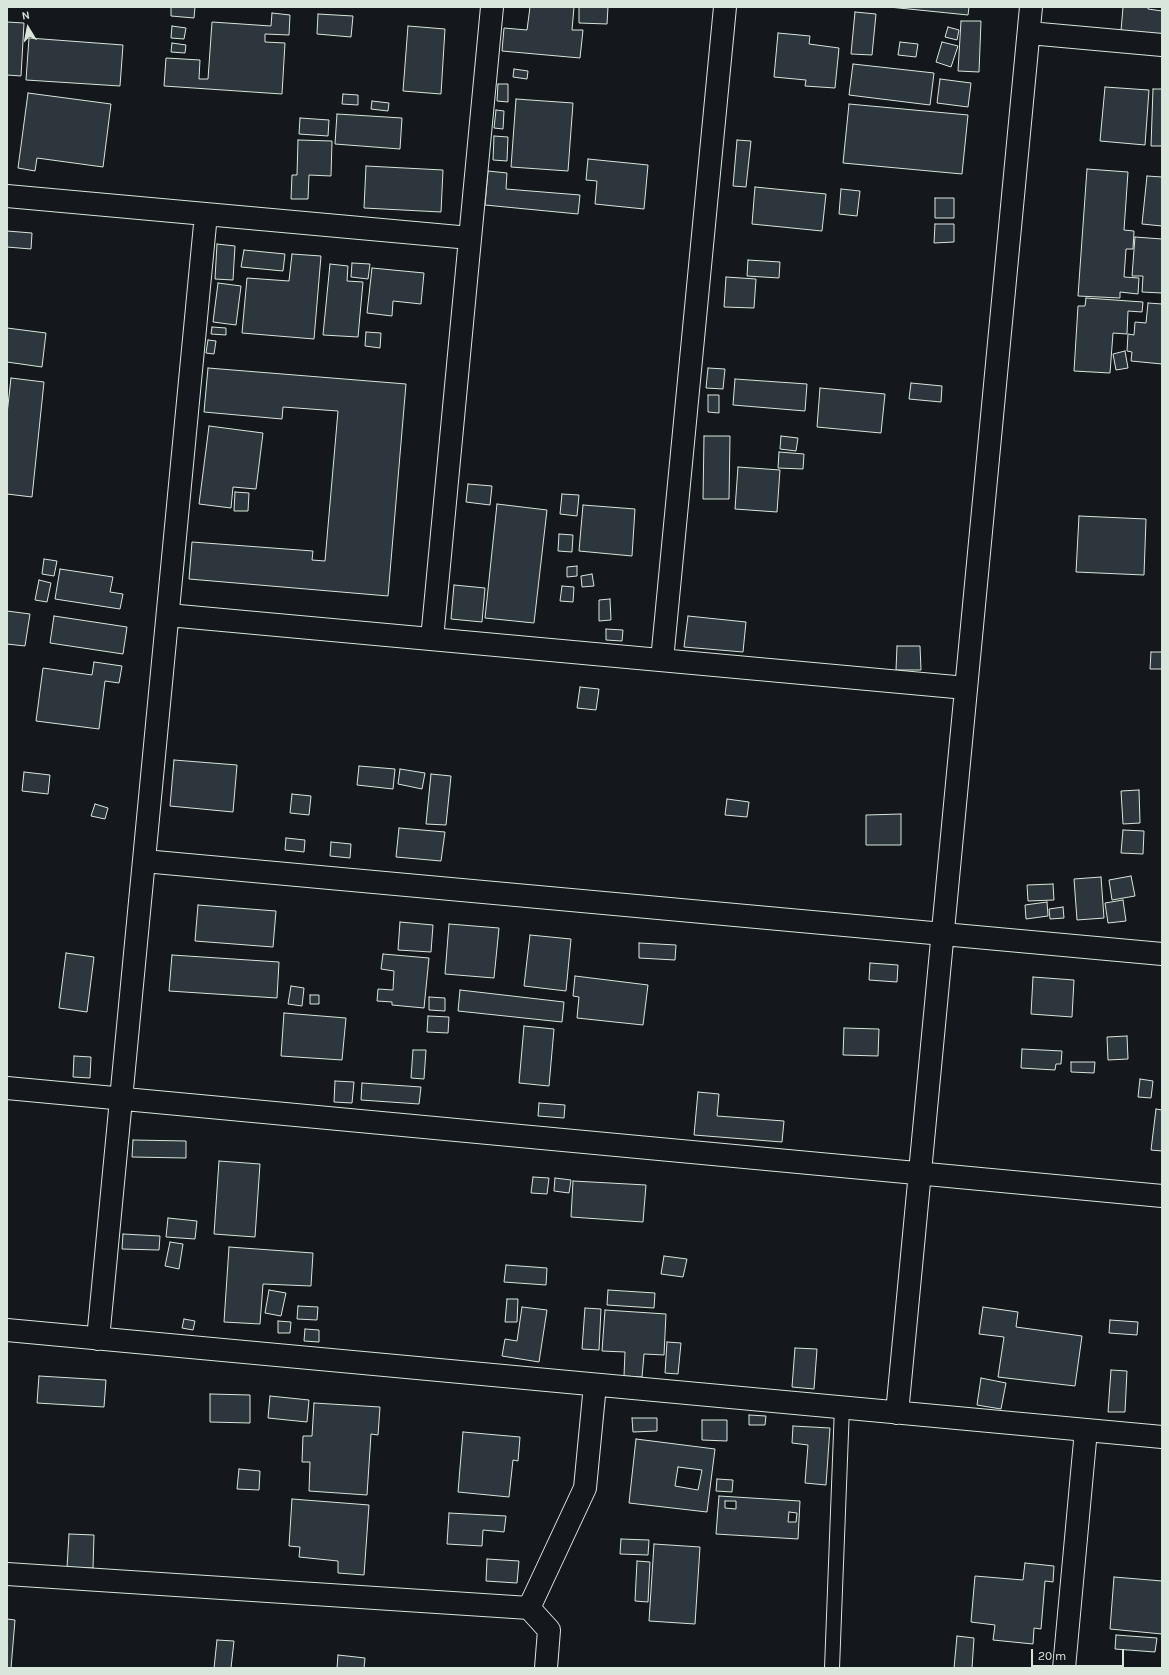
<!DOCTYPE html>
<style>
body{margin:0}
#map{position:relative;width:1169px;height:1675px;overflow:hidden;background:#14181c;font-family:Karla,sans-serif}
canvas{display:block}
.frame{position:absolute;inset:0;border:8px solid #d8e6dc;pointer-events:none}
.north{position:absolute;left:8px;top:8px;width:40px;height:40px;-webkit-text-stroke:3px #14181c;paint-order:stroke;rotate:350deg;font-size:11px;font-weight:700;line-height:16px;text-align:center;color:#d8e6dc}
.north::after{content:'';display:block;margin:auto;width:14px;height:18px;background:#d8e6dc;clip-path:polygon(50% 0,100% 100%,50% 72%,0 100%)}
.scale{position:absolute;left:1031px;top:1649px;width:93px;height:18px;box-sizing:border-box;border:2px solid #d8e6dc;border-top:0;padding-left:5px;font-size:12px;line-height:14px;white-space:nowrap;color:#d8e6dc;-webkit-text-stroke:3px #14181c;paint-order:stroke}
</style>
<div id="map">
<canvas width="1169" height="1675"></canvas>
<div class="frame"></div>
<div class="north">N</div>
<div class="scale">20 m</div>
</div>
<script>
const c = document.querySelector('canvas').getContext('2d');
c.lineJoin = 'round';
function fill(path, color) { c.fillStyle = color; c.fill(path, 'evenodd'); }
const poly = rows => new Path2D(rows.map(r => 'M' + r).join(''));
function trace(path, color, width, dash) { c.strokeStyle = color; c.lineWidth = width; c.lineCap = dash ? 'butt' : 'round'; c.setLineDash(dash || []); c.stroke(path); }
const building = poly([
 [171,7,195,7,194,18,171,16,171,7],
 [530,7,574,7,572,30,583,30,580,58,502,51,504,28,527,30,530,7],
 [579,7,608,7,607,24,579,23,579,7],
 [889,7,969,7,968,15,889,7],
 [1123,7,1148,7,1148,9,1162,11,1162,35,1121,31,1123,7],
 [855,12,876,14,872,55,851,54,855,12],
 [272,13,290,15,289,35,265,34,265,42,285,43,282,94,164,86,166,58,200,60,199,79,208,79,212,22,271,26,272,13],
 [318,14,353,16,351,37,317,34,318,14],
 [961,21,981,21,979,72,958,71,961,21],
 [7,22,24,23,21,76,7,75,7,22],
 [172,26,186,28,184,39,171,38,172,26],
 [408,26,445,29,441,94,403,91,408,26],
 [948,27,959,30,957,40,945,37,948,27],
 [778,33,810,36,809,44,839,48,835,88,805,86,806,80,774,77,778,33],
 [29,38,123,45,120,86,26,80,29,38],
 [900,42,918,44,916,57,898,55,900,42],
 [942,42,958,46,951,67,936,62,942,42],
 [172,43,186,45,185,53,171,52,172,43],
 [853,64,934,73,930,105,849,95,853,64],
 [514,69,528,71,527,79,513,77,514,69],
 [940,79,971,83,968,107,937,103,940,79],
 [498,84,508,84,508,102,497,101,498,84],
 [1105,87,1149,90,1145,145,1100,141,1105,87],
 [1153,89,1162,89,1162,146,1151,146,1153,89],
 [28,93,111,104,103,167,37,158,35,171,18,168,28,93],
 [343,94,358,95,358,105,342,104,343,94],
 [516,99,573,103,568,171,511,167,516,99],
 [372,101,389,103,388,111,371,109,372,101],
 [849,104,968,115,962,174,843,163,849,104],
 [496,110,504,111,503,129,494,128,496,110],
 [337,114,402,118,400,149,335,144,337,114],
 [300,118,329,120,328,136,299,134,300,118],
 [494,136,508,137,507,161,493,160,494,136],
 [298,140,332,141,331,176,309,175,308,199,291,199,292,175,297,175,298,140],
 [737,140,751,141,746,187,733,186,737,140],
 [588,159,648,165,644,209,595,204,597,181,586,180,588,159],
 [366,166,443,170,441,212,364,208,366,166],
 [1087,169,1128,172,1124,230,1134,231,1133,249,1126,249,1124,277,1139,278,1138,294,1120,292,1120,298,1078,296,1087,169],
 [488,171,507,173,506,189,580,195,578,214,485,205,488,171],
 [1147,176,1162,177,1162,226,1142,224,1147,176],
 [755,187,826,194,822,231,752,224,755,187],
 [841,189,860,191,857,216,839,214,841,189],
 [935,198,954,198,954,218,935,218,935,198],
 [935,224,954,224,954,242,934,243,935,224],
 [7,231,32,233,31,249,7,247,7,231],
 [1135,237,1162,239,1162,293,1142,292,1143,276,1132,276,1135,237],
 [217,244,235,246,233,280,215,279,217,244],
 [244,250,285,254,283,271,241,267,244,250],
 [292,254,321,256,314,339,242,333,247,278,289,281,292,254],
 [748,260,780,262,779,278,747,276,748,260],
 [352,263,370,264,368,279,351,277,352,263],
 [330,264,348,266,347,281,363,282,358,337,323,335,330,264],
 [372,268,424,273,421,304,393,301,392,316,367,313,372,268],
 [726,277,756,279,754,308,724,307,726,277],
 [218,283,241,286,236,325,213,322,218,283],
 [1086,298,1143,302,1142,312,1128,311,1127,334,1113,333,1110,373,1074,371,1078,306,1085,306,1086,298],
 [1148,303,1162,304,1162,364,1131,361,1132,352,1127,351,1128,334,1134,335,1135,322,1146,323,1148,303],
 [212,327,226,328,226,335,211,334,212,327],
 [7,328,46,333,42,367,7,362,7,328],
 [366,332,381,333,380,348,365,346,366,332],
 [208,340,216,341,214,354,206,353,208,340],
 [1125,351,1128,368,1116,370,1113,354,1125,351],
 [208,368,406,384,388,596,189,579,192,542,313,551,312,560,325,561,338,411,283,407,282,419,204,412,208,368],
 [708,368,725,369,723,389,706,388,708,368],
 [11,378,44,382,32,497,7,494,7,414,11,378],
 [735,379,807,384,805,411,733,405,735,379],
 [911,383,942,386,941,402,909,399,911,383],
 [820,388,885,394,881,433,817,427,820,388],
 [708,395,719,395,719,413,708,412,708,395],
 [209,426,263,433,256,489,233,487,231,508,199,504,209,426],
 [704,436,730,436,729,499,703,499,704,436],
 [781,436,798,438,796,451,780,449,781,436],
 [779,452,804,454,803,469,778,468,779,452],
 [738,467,780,470,777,512,735,509,738,467],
 [468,484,492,486,490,505,466,502,468,484],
 [235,492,249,493,248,511,234,511,235,492],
 [562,494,579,495,577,516,560,514,562,494],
 [497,504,547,510,534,623,485,618,497,504],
 [583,505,635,509,632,556,579,551,583,505],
 [1079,516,1146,519,1144,575,1076,572,1079,516],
 [559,534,573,535,572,552,558,551,559,534],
 [44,559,57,561,54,576,42,574,44,559],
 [577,566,577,576,567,577,567,567,577,566],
 [60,569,113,577,110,592,123,594,120,609,55,599,60,569],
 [592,574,594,586,582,587,581,576,592,574],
 [39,580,51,583,47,602,35,600,39,580],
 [454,585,485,588,482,622,451,619,454,585],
 [562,586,574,587,573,602,560,601,562,586],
 [610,599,611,620,599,621,599,600,610,599],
 [7,611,30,614,25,646,7,644,7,611],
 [54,616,127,627,123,654,50,643,54,616],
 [688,616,746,622,743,652,684,647,688,616],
 [606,629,623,630,622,641,606,640,606,629],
 [897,646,920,646,921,670,896,670,897,646],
 [1151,652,1162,652,1162,669,1150,669,1151,652],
 [94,662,122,666,119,683,105,681,99,729,36,721,43,668,92,675,94,662],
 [580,687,599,689,596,710,577,708,580,687],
 [174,760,237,765,233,812,170,806,174,760],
 [359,766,395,769,393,789,357,785,359,766],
 [400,769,425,773,422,789,398,784,400,769],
 [24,772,50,775,48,794,22,791,24,772],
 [431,774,451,776,446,825,426,824,431,774],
 [1139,790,1140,823,1123,824,1121,791,1139,790],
 [292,794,311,796,309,815,290,813,292,794],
 [727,799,749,802,747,817,725,815,727,799],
 [95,804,108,808,105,819,91,816,95,804],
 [901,814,901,845,866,845,866,815,901,814],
 [399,828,445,832,441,861,396,857,399,828],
 [1123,830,1144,831,1143,854,1121,853,1123,830],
 [286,838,305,840,304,852,285,850,286,838],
 [331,842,351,844,350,858,330,856,331,842],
 [1131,876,1135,896,1112,900,1109,880,1131,876],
 [1101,877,1104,918,1077,920,1074,879,1101,877],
 [1053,884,1054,900,1028,901,1027,885,1053,884],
 [1123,900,1126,921,1108,923,1105,903,1123,900],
 [1047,902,1048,916,1026,919,1025,905,1047,902],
 [198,905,276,911,273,947,195,941,198,905],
 [1063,907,1064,918,1050,919,1049,909,1063,907],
 [400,922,433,925,431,952,398,950,400,922],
 [449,924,499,928,494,978,445,974,449,924],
 [530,935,571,939,566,991,524,986,530,935],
 [639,943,676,945,675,960,639,958,639,943],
 [66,953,94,957,87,1012,59,1008,66,953],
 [383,954,429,958,424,1008,392,1005,392,1002,377,1001,378,989,393,990,394,971,381,969,383,954],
 [172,955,279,962,277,998,169,991,172,955],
 [870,963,898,965,897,982,869,980,870,963],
 [575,976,648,985,643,1025,577,1018,579,997,573,996,575,976],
 [1033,977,1074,980,1072,1017,1031,1014,1033,977],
 [291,986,304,988,302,1006,288,1004,291,986],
 [460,990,564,1002,562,1022,458,1011,460,990],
 [310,995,319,995,319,1004,310,1004,310,995],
 [429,997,445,998,445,1011,429,1010,429,997],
 [284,1013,346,1018,342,1060,281,1056,284,1013],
 [428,1016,449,1017,448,1033,427,1032,428,1016],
 [524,1026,554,1029,549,1086,519,1083,524,1026],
 [844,1028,879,1029,878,1056,843,1055,844,1028],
 [1127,1036,1128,1059,1108,1060,1107,1037,1127,1036],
 [1022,1049,1062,1051,1061,1064,1056,1064,1055,1070,1021,1068,1022,1049],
 [413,1050,426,1050,424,1079,411,1078,413,1050],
 [74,1056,91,1057,90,1078,73,1077,74,1056],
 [1071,1062,1095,1062,1094,1073,1071,1072,1071,1062],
 [1140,1079,1153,1081,1151,1098,1138,1097,1140,1079],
 [335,1081,354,1082,352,1103,334,1102,335,1081],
 [362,1083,421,1087,419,1104,361,1100,362,1083],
 [698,1092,719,1094,717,1116,784,1121,782,1142,694,1135,698,1092],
 [539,1103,565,1105,564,1118,538,1116,539,1103],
 [1156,1109,1162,1110,1162,1151,1151,1150,1156,1109],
 [133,1140,186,1141,186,1158,132,1157,133,1140],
 [219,1161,260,1164,255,1237,214,1234,219,1161],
 [533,1177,549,1178,547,1194,531,1193,533,1177],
 [555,1178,571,1180,569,1193,554,1191,555,1178],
 [573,1181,646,1185,643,1222,571,1217,573,1181],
 [168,1218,197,1221,195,1239,166,1237,168,1218],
 [123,1234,160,1236,159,1250,122,1249,123,1234],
 [170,1242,183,1244,179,1269,165,1266,170,1242],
 [229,1247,313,1253,311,1286,263,1284,260,1324,224,1322,229,1247],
 [664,1256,687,1259,683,1277,661,1274,664,1256],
 [506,1265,547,1268,546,1285,504,1282,506,1265],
 [269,1290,286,1293,281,1316,265,1313,269,1290],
 [608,1290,655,1293,654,1308,607,1305,608,1290],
 [507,1299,518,1299,517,1322,505,1322,507,1299],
 [298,1306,318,1307,317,1320,297,1319,298,1306],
 [522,1307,547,1310,539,1362,502,1356,505,1339,517,1341,522,1307],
 [983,1307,1018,1312,1016,1327,1082,1336,1075,1386,998,1377,1004,1337,979,1334,983,1307],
 [585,1308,601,1309,599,1350,582,1349,585,1308],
 [605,1310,666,1314,664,1355,644,1354,642,1377,624,1376,625,1352,602,1351,605,1310],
 [184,1319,195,1321,193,1330,182,1328,184,1319],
 [1110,1320,1138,1322,1137,1335,1109,1333,1110,1320],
 [278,1321,291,1322,290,1333,278,1333,278,1321],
 [305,1329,319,1330,319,1342,304,1341,305,1329],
 [667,1342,681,1343,678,1374,665,1373,667,1342],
 [795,1348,817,1349,814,1389,792,1387,795,1348],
 [1111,1370,1127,1371,1125,1412,1108,1412,1111,1370],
 [39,1376,106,1380,104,1407,37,1403,39,1376],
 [981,1378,1006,1383,1001,1409,977,1405,981,1378],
 [210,1394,250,1395,250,1423,210,1422,210,1394],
 [270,1396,309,1400,307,1422,268,1418,270,1396],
 [314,1403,380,1407,378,1435,371,1434,367,1495,309,1491,310,1462,302,1462,303,1436,312,1436,314,1403],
 [749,1415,766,1416,765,1425,749,1425,749,1415],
 [632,1418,657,1418,657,1431,633,1432,632,1418],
 [702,1420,727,1420,727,1441,702,1440,702,1420],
 [793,1426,830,1428,826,1485,805,1483,808,1445,792,1443,793,1426],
 [463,1432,520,1437,518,1461,513,1460,509,1497,458,1492,463,1432],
 [636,1439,715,1449,707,1512,629,1503,636,1439],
 [678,1467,702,1470,698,1490,675,1486,678,1467],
 [239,1469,260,1471,259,1490,237,1489,239,1469],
 [717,1479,733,1480,732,1492,716,1491,717,1479],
 [719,1496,800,1501,798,1539,716,1534,719,1496],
 [725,1501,736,1501,736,1509,725,1508,725,1501],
 [789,1512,797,1513,796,1522,788,1522,789,1512],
 [292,1499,369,1505,364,1575,338,1573,338,1561,299,1557,300,1547,289,1546,292,1499],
 [449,1513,506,1516,504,1532,483,1530,482,1546,447,1544,449,1513],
 [69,1534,94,1535,93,1568,67,1568,69,1534],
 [621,1539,649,1540,648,1555,620,1554,621,1539],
 [654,1544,700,1547,695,1624,649,1621,654,1544],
 [487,1559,519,1561,517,1583,486,1581,487,1559],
 [637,1561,650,1562,648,1602,635,1601,637,1561],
 [1025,1563,1054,1566,1053,1582,1045,1581,1041,1629,1034,1628,1033,1644,993,1640,995,1625,971,1622,975,1576,1023,1580,1025,1563],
 [1114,1577,1162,1581,1162,1634,1110,1629,1114,1577],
 [7,1619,15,1620,11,1668,7,1668,7,1619],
 [1116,1635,1157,1638,1155,1652,1115,1649,1116,1635],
 [957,1636,974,1638,972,1668,954,1668,957,1636],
 [217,1640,234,1641,231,1668,214,1668,217,1640],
 [338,1655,365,1658,364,1668,337,1668,338,1655]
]);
fill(building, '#2c363c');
trace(building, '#d8e6dc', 1);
const lane = poly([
 [832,1668,842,1407]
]);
const street = poly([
 [1029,33,1162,45],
 [7,196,470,238],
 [168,615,966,688],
 [432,639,492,7],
 [662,660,725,7],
 [144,861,1162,954],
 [7,1088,1162,1196],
 [7,1330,1162,1437],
 [98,1339,206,214],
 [897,1413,1031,7],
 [7,1574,529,1608,549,1630,546,1668],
 [529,1608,585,1488,595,1385],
 [1064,1668,1086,1430]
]);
trace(lane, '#d8e6dc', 16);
trace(street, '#d8e6dc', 24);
trace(lane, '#14181c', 14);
trace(street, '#14181c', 22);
</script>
